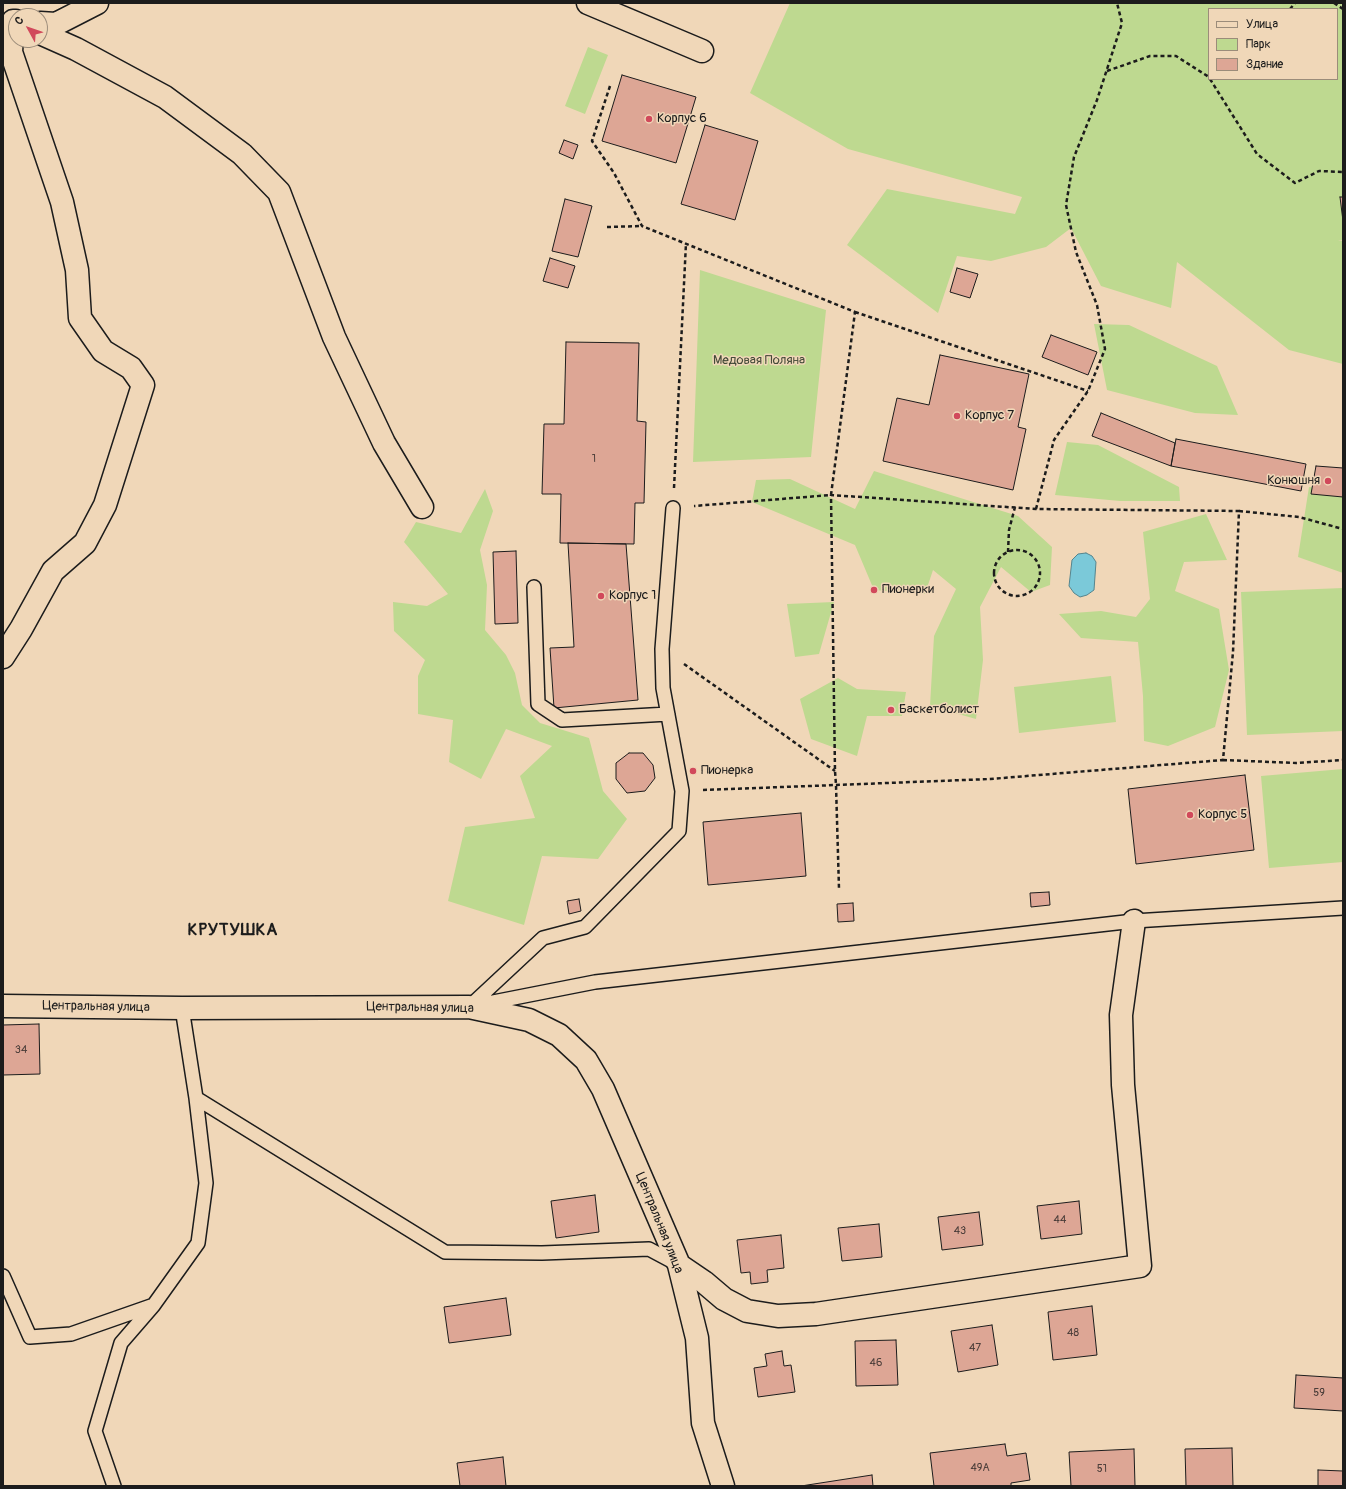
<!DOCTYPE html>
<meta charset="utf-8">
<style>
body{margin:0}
#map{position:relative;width:1346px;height:1489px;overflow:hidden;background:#f0d7b8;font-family:Pangolin,sans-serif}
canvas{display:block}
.frame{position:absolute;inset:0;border:4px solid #1c1c1c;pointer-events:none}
.legend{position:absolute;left:1208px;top:8px;width:130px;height:72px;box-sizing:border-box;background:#f0d7b8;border:1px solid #9b8c7a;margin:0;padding:5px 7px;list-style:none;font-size:12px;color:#1c1c1c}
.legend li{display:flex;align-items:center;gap:8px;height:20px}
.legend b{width:20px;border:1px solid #9b8c7a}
.north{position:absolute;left:8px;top:8px;width:40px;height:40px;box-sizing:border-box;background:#f0d7b8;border:1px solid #9b8c7a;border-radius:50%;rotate:310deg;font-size:11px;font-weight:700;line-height:16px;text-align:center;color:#1c1c1c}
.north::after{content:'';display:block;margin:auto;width:14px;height:18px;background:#d1495b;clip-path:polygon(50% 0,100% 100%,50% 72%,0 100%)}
</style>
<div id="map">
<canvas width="1346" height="1489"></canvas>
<div class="frame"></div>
<ul class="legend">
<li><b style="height:5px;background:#f0d7b8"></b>Улица</li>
<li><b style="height:11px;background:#bed990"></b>Парк</li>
<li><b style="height:11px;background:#dda695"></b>Здание</li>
</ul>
<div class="north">С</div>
</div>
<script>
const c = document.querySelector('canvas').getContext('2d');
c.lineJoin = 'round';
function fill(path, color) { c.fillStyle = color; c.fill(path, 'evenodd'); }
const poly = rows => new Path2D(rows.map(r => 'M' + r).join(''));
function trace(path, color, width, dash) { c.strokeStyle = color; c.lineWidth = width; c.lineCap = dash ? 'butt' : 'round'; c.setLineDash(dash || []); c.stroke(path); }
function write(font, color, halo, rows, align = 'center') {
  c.font = font + ' Pangolin,sans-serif'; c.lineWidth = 3; c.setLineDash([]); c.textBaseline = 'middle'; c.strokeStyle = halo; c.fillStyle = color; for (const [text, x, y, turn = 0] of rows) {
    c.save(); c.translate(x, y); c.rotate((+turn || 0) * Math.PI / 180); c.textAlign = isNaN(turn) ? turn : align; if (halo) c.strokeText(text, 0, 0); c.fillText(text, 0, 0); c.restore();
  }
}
fill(poly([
 [790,3,1343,3,1343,240,1338,241,1343,241,1343,364,1289,350,1177,262,1171,308,1101,286,1071,228,1046,247,991,261,957,256,938,313,847,245,887,189,1015,214,1022,197,848,149,750,93],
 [1209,9,1337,9,1337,79,1209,79],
 [588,47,608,55,585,114,565,106],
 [700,270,826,310,811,457,693,462],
 [1094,324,1129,325,1217,366,1238,415,1195,413,1107,390],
 [1067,442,1098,445,1179,487,1180,501,1120,501,1055,495],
 [874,471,1018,516,1052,547,1050,585,1031,592,1001,567,980,607,983,660,976,719,930,706,934,636,956,589,933,570,925,594,874,590,855,545,752,502,756,480,790,479,855,509],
 [1309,487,1343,490,1343,573,1298,557],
 [485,489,493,511,480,550,487,585,485,630,506,655,515,673,522,705,540,723,589,738,603,791,627,819,598,859,542,856,524,925,448,901,465,827,535,818,520,776,552,746,506,729,481,779,449,762,453,720,418,714,418,676,425,660,394,631,393,602,427,606,448,594,404,542,416,522,461,533],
 [1206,514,1227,560,1184,562,1175,591,1219,609,1229,670,1215,727,1168,746,1144,741,1143,696,1138,642,1081,638,1059,614,1101,611,1136,617,1150,599,1143,532],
 [1343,588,1343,731,1247,735,1241,592],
 [834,602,819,654,795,657,787,604],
 [1111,676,1116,722,1019,733,1014,687],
 [838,678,857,689,906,692,902,716,867,716,857,756,811,739,800,699],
 [1343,769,1343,862,1269,868,1261,776]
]), '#bed990');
const water = poly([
 [1086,553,1092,556,1096,562,1094,590,1087,595,1080,597,1074,593,1069,586,1072,560,1078,554,1086,553]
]);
fill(water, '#7bc9d9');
trace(water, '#55848d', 1);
const building = poly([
 [622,75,696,97,676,163,602,141,622,75],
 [705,125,758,141,735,220,681,204,705,125],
 [564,140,578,145,573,159,559,153,564,140],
 [1340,197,1343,197,1343,221,1340,197],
 [565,199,592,206,578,257,552,251,565,199],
 [550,258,575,266,568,288,543,281,550,258],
 [957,268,978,274,970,298,950,292,957,268],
 [1051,335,1097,352,1088,375,1042,357,1051,335],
 [566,342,639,343,637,421,646,422,644,503,635,503,634,544,560,543,561,494,542,494,544,424,564,424,566,342],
 [940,355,1029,374,1018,427,1026,429,1013,490,883,461,897,398,929,405,940,355],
 [1101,413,1175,443,1171,466,1092,436,1101,413],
 [1176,439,1306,464,1301,491,1171,466,1176,439],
 [1316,466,1343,468,1343,497,1311,494,1316,466],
 [568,543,626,544,638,700,554,708,550,648,574,647,568,543],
 [516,551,518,623,495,624,493,552,516,551],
 [629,753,643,753,653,765,655,778,645,791,627,793,616,779,616,763,629,753],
 [1245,775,1254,850,1136,864,1128,789,1245,775],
 [801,813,806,876,708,885,703,822,801,813],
 [1049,892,1050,905,1031,907,1030,893,1049,892],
 [579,899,581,911,569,914,567,901,579,899],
 [853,903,854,921,838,922,837,904,853,903],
 [39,1024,40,1074,3,1075,3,1025,39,1024],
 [595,1195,599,1232,556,1238,551,1201,595,1195],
 [1079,1201,1082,1234,1041,1239,1037,1206,1079,1201],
 [979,1212,983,1245,942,1250,938,1217,979,1212],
 [879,1224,882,1257,842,1261,838,1228,879,1224],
 [781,1235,784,1268,767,1270,768,1282,751,1284,750,1272,741,1273,737,1240,781,1235],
 [506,1298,511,1335,449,1343,444,1307,506,1298],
 [1092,1306,1097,1355,1053,1360,1048,1312,1092,1306],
 [992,1325,998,1365,958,1372,951,1331,992,1325],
 [896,1340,898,1385,856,1386,855,1341,896,1340],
 [782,1351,784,1366,791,1365,795,1392,758,1397,754,1368,767,1366,765,1354,782,1351],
 [1296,1375,1343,1378,1343,1411,1294,1408,1296,1375],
 [1005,1444,1007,1456,1026,1453,1030,1480,1011,1483,1011,1486,934,1486,930,1453,1005,1444],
 [1232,1448,1233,1486,1186,1486,1185,1449,1232,1448],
 [1134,1449,1135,1486,1071,1486,1069,1452,1134,1449],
 [503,1457,506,1486,460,1486,457,1463,503,1457],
 [1318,1470,1343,1471,1343,1486,1318,1486,1318,1470],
 [872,1475,873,1486,801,1486,872,1475]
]);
fill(building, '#dda695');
trace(building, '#1c1c1c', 1);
const service = poly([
 [534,587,538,704,562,720,668,714],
 [478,1005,595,982,1134,921,1343,908],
 [469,1007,543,938,585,927,679,831,682,791,663,688,662,649,673,508],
 [182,1008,196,1098,445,1252,542,1253,649,1249,679,1265],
 [3,1276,30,1337,71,1334,151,1306],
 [114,1486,95,1431,121,1343,153,1306,198,1243,206,1183,196,1098]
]);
const minor = poly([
 [588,3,702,51],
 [40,23,56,24,97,3],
 [40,33,76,49,165,97,242,154,279,192,334,337,384,443,422,507],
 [3,657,21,629,53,571,85,543,105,505,143,385,131,368,103,351,80,318,77,270,62,202,11,52,13,21,16,21],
 [3,1006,182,1008,469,1007,529,1020,559,1035,586,1060,603,1089,679,1265,697,1338,703,1423,723,1486],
 [679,1265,704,1282,724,1299,747,1311,778,1316,816,1314,1140,1266,1123,1085,1121,1015,1134,921]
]);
trace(service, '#1c1c1c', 16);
trace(minor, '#1c1c1c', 25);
trace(poly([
 [1334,3,1343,9],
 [1290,9,1295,3],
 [1107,71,1150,56,1176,56,1209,77],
 [1210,79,1257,154,1295,183,1319,171,1343,172],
 [610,86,592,141,614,173,642,226,855,312,831,495,694,506],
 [607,227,642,226],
 [855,312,1088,391],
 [674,488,686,243],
 [1036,509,1054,440,1088,391,1105,349,1097,305,1076,252,1066,205,1074,157,1097,100,1122,23,1117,3],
 [1239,511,1299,517,1343,529],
 '994 573a23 23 0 1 1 46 0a23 23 0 1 1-46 0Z',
 [1008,552,1009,530,1015,507],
 [684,664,835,771],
 [1223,760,1296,763,1343,760],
 [703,790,836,785,990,779,1223,760,1233,652,1239,511,1036,509,831,495,835,771,836,785,839,889]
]), '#1c1c1c', 2.5, [4, 3]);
trace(service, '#f0d7b8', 13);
trace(minor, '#f0d7b8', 22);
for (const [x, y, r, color] of [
 [649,119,4,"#d1495b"],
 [957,416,4,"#d1495b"],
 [1328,481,4,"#d1495b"],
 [874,590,4,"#d1495b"],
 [601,596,4,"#d1495b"],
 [891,710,4,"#d1495b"],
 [693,771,4,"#d1495b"],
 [1190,815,4,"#d1495b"]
]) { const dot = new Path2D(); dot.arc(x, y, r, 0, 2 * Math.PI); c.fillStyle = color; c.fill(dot); trace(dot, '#f0d7b8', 1.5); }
write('11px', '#4c3e3a', null, [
 ["1",594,459],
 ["34",21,1050],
 ["44",1060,1220],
 ["43",960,1231],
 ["48",1073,1333],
 ["47",975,1348],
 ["46",876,1363],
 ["59",1319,1393],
 ["49А",980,1468],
 ["51",1102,1469]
]);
write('13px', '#1c1c1c', '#f0d7b8', [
 ["Корпус 6",657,119],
 ["Корпус 7",965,416],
 ["Конюшня",1320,481,"right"],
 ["Пионерки",882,590],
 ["Корпус 1",609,596],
 ["Баскетболист",899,710],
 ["Пионерка",701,771],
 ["Корпус 5",1198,815]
], 'left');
write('13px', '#444b39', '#f0d7b8', [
 ["Медовая Поляна",759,361]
]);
write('13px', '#1c1c1c', '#f0d7b8', [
 ["Центральная улица",96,1007,1],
 ["Центральная улица",420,1008,1],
 ["Центральная улица",659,1223,68]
]);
c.letterSpacing = '1px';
write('bold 17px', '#1c1c1c', '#f0d7b8', [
 ["КРУТУШКА",233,931]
]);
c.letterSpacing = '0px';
</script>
